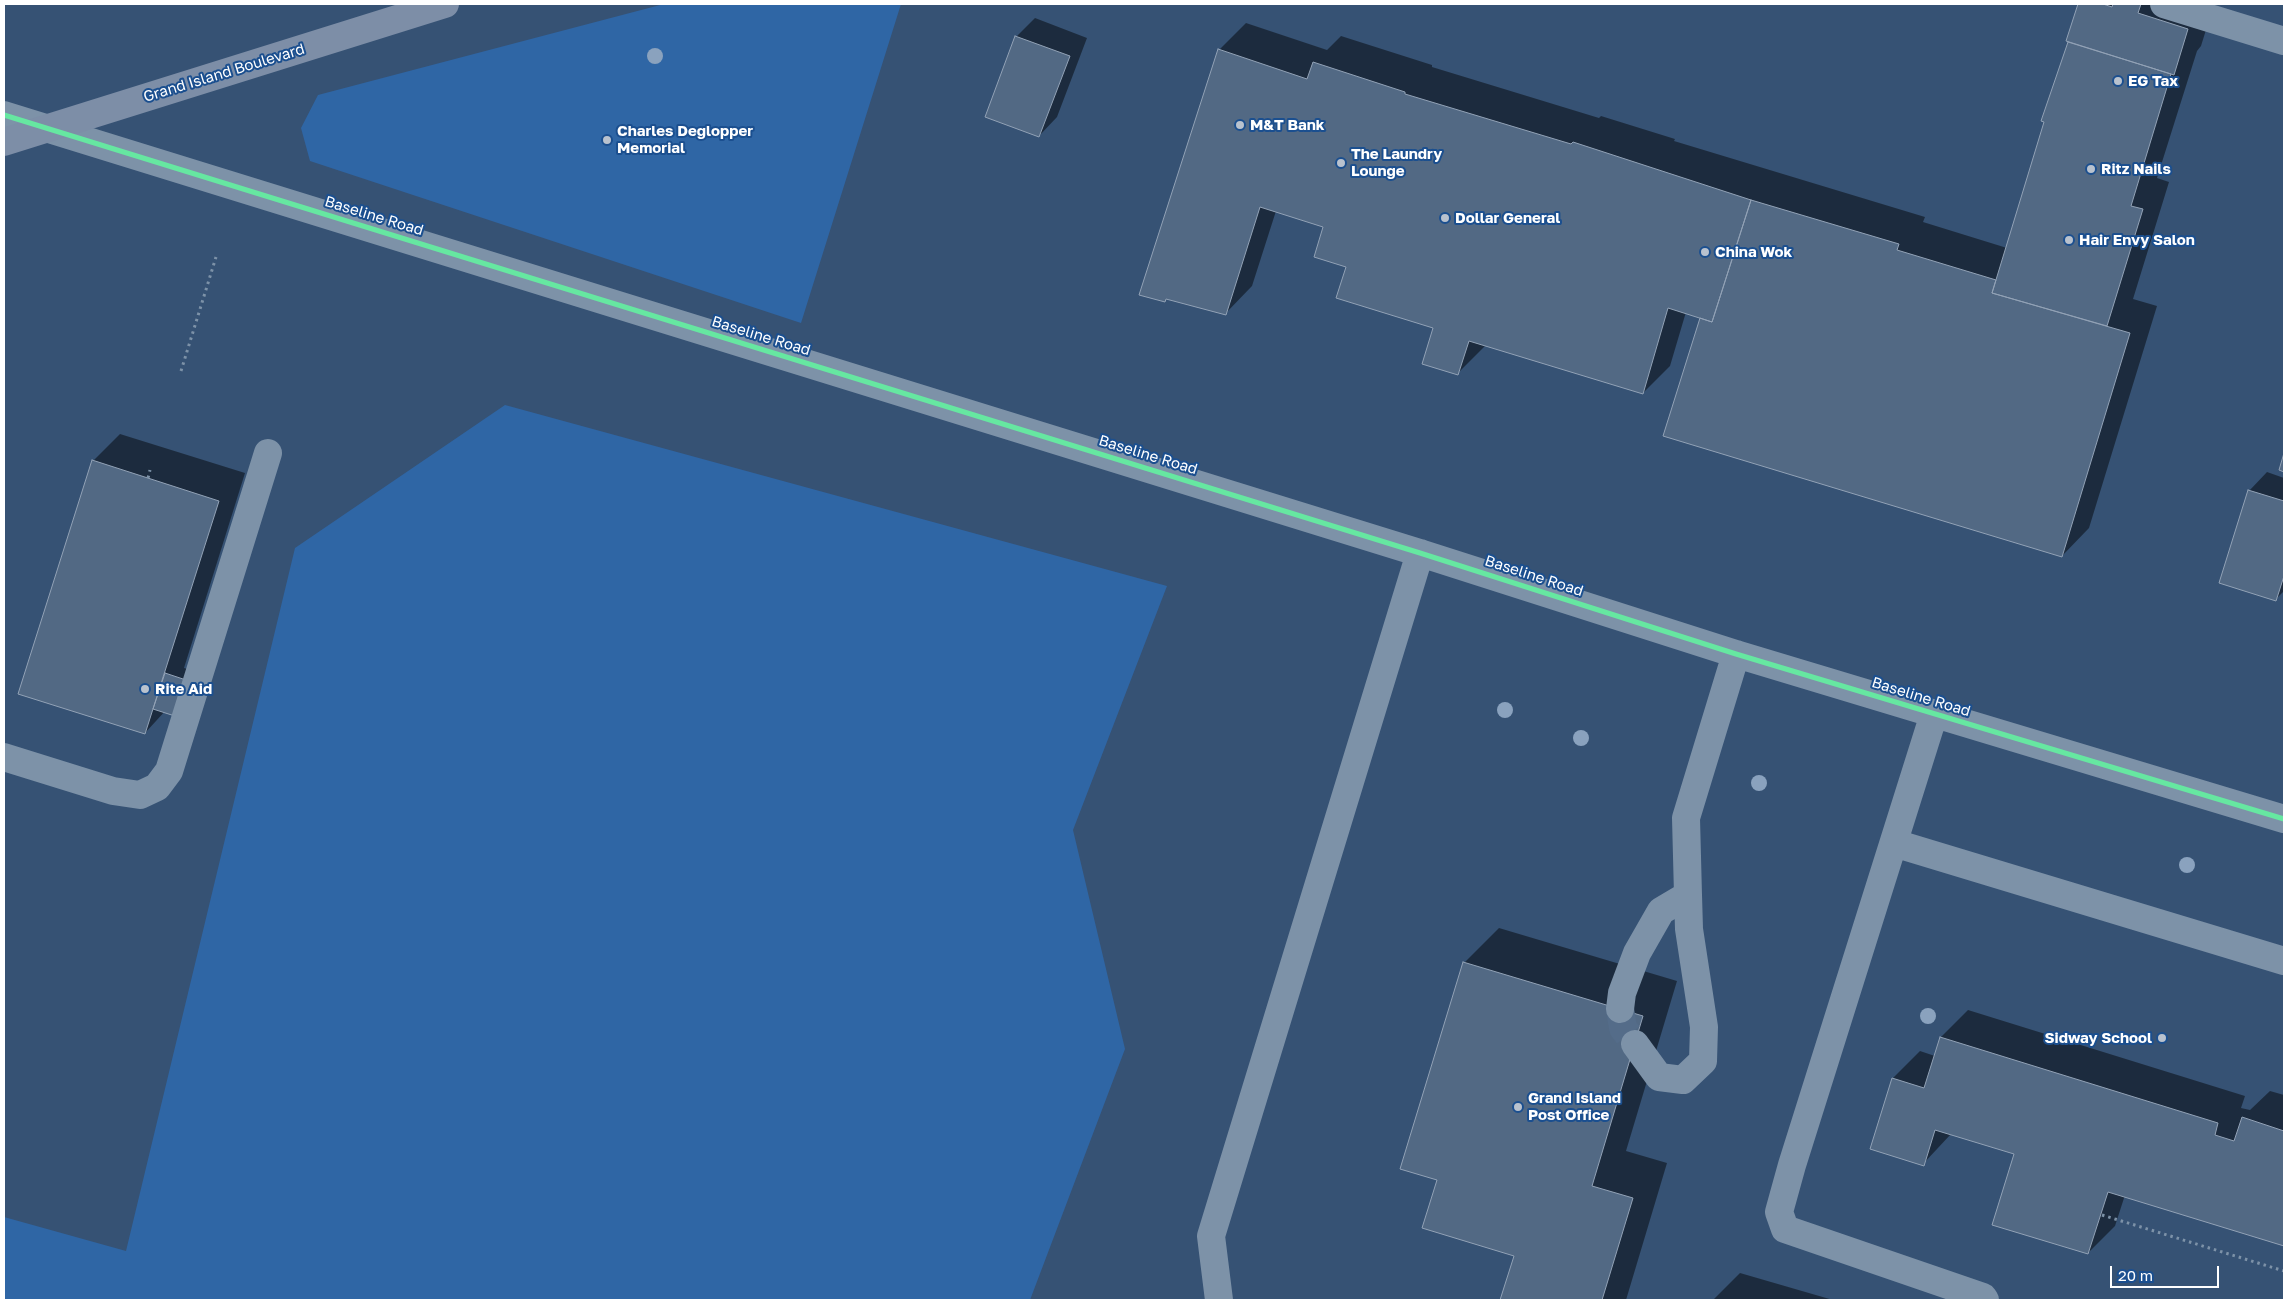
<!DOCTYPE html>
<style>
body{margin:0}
#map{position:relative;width:2288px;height:1304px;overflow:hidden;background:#365274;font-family:"Golos Text",sans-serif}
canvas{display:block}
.frame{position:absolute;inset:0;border:5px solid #fff;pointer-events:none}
.scale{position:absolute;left:2110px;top:1266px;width:109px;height:22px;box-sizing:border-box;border:2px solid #fff;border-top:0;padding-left:6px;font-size:15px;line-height:18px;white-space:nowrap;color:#fff;-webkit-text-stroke:4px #1b4f8f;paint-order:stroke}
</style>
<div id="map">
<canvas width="2288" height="1304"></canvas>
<div class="frame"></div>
<div class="scale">20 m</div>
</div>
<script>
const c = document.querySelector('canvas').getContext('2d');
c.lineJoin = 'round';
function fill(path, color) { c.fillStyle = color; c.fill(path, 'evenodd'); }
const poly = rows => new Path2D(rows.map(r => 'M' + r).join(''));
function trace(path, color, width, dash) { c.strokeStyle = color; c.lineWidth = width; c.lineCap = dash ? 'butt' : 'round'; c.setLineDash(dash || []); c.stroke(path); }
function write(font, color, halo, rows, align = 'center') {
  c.font = font + ' "Golos Text",sans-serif'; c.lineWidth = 4; c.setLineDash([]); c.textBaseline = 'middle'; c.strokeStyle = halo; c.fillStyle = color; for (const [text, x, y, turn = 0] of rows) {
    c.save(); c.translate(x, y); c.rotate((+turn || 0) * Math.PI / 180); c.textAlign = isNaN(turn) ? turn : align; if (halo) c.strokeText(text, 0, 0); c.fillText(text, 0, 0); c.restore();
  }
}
fill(poly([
 [664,4,901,4,801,323,310,161,301,128,318,95],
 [505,405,1167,586,1073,830,1125,1049,1030,1300,4,1300,4,1217,126,1251,295,548]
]), '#2f66a5');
fill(poly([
 [2079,4,2214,4,2201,46,2197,51,2157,178,2169,182,2133,299,2157,306,2089,528,2062,556,1702,317,1686,312,1670,366,1643,393,1486,345,1458,373,1434,328,1324,227,1276,211,1252,286,1225,314,1168,298,1165,301,1219,50,1246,23,1327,50,1341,36,1432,65,1432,67,1599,118,1601,116,1675,139,1674,141,1925,217,1923,222,2007,248,2046,121,2042,120,2051,92,2055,88],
 [1035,18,1087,38,1057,117,1039,136,986,116,1017,36],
 [120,434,245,473,184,668,200,673,145,733,93,461],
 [2267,472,2284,478,2284,591,2276,599,2249,491],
 [1499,928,1677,981,1626,1151,1667,1163,1626,1300,1502,1300,1515,1255,1438,1180,1464,963],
 [1968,1010,2245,1096,2241,1108,2250,1110,2270,1091,2284,1095,2284,1245,2125,1195,2115,1226,2088,1253,2015,1154,1951,1134,1923,1164,1893,1078,1920,1051,1935,1056,1941,1037],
 [1740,1273,1833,1300,1713,1300]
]), '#0007');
const building = poly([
 [2078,4,2103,4,2112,7,2113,4,2141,4,2138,13,2188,29,2174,75,2066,41,2078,4],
 [1015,36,1070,56,1039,137,985,117,1015,36],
 [2068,42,2171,74,2131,206,2143,209,2107,326,1992,293,2044,122,2041,121,2068,42],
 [1218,49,1307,79,1313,62,1405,92,1405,94,1571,144,1573,142,1751,200,1712,322,1668,308,1643,394,1469,341,1458,375,1422,364,1433,328,1336,298,1346,267,1314,257,1323,227,1260,207,1226,315,1166,299,1165,302,1139,295,1218,49],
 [1751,200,1899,244,1897,250,1996,280,1992,293,2130,333,2062,557,1663,436,1700,318,1712,322,1751,200],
 [2284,453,2284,472,2279,470,2284,453],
 [92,460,219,501,145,734,18,694,92,460],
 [2248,490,2284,501,2284,576,2276,601,2219,583,2248,490],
 [165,673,192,682,181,718,153,709,165,673],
 [1463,962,1643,1016,1592,1186,1633,1198,1602,1300,1500,1300,1514,1256,1422,1228,1437,1180,1400,1169,1463,962],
 [1940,1037,2218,1123,2215,1135,2234,1141,2242,1117,2284,1131,2284,1246,2108,1192,2088,1254,1992,1225,2014,1154,1935,1130,1924,1166,1870,1149,1892,1078,1924,1088,1940,1037]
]);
fill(building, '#526984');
trace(building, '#92a2b6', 1);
trace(poly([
 [1620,1009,1623,1028,1635,1044]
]), '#546c89', 28, [28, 14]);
trace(poly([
 [181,371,216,257],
 [148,478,150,470],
 [2102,1215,2284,1271]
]), '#7d92a8', 3, [2.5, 4]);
trace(poly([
 [2164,4,2284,41],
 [4,115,1420,553,1736,654,2284,819],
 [1934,714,1792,1165,1779,1212,1785,1229,1983,1297,1985,1300],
 [4,757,113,791,140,795,157,787,169,771,268,453],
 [1894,843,2284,961],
 [1620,1009,1622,993,1637,953,1661,911,1688,895,1686,818,1736,654],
 [1635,1044,1659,1077,1683,1080,1703,1061,1704,1027,1689,929,1688,895],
 [1219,1300,1211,1236,1420,553]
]), '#7d92a8', 28);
trace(poly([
 [4,142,445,4]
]), '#7d8ea7', 28);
trace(poly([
 [4,115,1420,553,1736,654,2284,819]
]), '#66e7a1', 5);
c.fillStyle = '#8aa2be';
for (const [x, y] of [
 [655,56],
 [1505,710],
 [1581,738],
 [1759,783],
 [2187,865],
 [1928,1016]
]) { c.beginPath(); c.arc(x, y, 8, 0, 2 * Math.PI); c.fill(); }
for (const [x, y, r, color] of [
 [2118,81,5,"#b9c2ce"],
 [1240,125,5,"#b9c2ce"],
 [607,140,5,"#b9c2ce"],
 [1341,163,5,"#b9c2ce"],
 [2091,169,5,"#b9c2ce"],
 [1445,218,5,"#b9c2ce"],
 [2069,240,5,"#b9c2ce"],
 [1705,252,5,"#b9c2ce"],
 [145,689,5,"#b9c2ce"],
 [2162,1038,5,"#b9c2ce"],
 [1518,1107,5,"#b9c2ce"]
]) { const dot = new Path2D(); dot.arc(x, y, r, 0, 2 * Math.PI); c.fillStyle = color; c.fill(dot); trace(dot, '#1b4f8f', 2); }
write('15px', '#fff', '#1b4f8f', [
 ["Grand Island Boulevard",224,73,-17],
 ["Baseline Road",374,216,17],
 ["Baseline Road",761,336,17],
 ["Baseline Road",1148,455,17],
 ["Baseline Road",1534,576,18],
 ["Baseline Road",1921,697,17]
]);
write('bold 15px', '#fff', '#1b4f8f', [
 ["EG Tax",2128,81],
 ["M&T Bank",1250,125],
 ["Charles Deglopper",617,131],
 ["Memorial",617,148],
 ["The Laundry",1351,154],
 ["Lounge",1351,171],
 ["Ritz Nails",2101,169],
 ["Dollar General",1455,218],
 ["Hair Envy Salon",2079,240],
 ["China Wok",1715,252],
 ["Rite Aid",155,689],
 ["Sidway School",2152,1038,"right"],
 ["Grand Island",1528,1098],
 ["Post Office",1528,1115]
], 'left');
</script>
